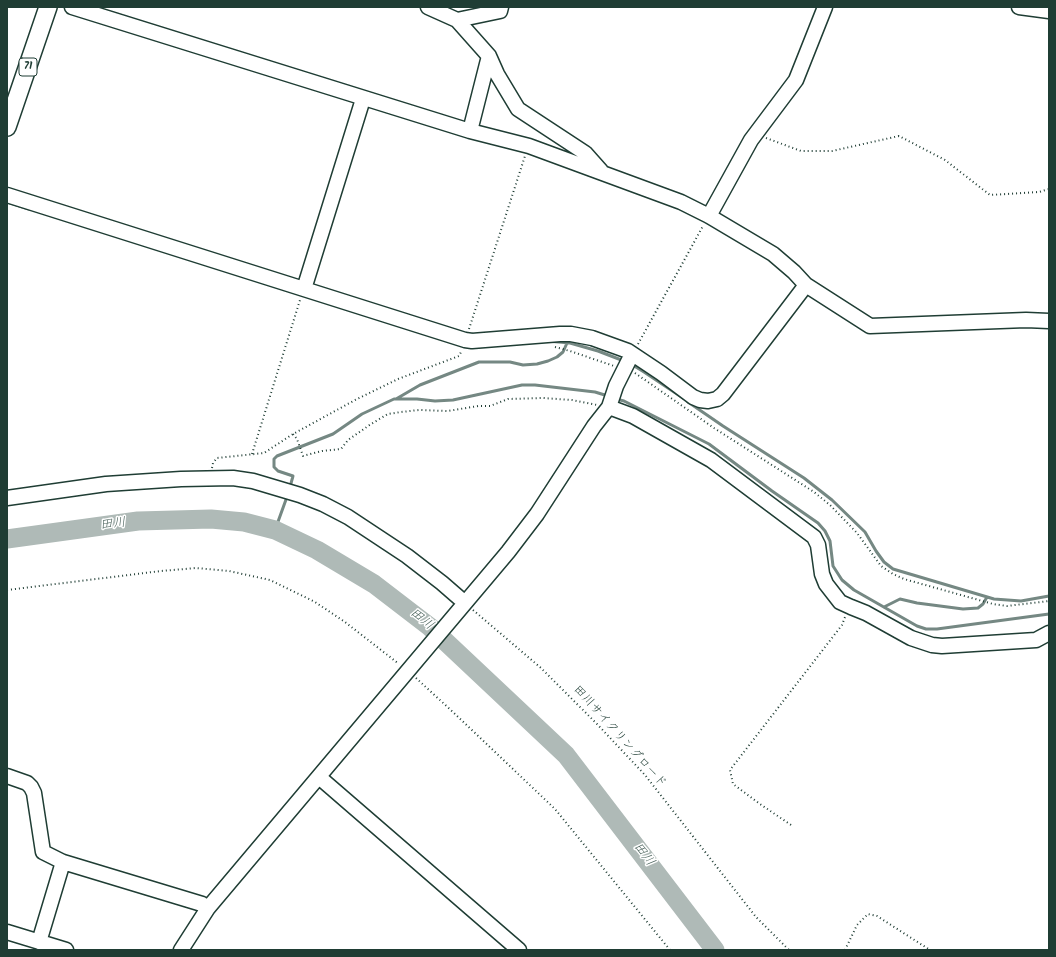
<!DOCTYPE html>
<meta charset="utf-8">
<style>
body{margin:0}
#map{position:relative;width:1056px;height:957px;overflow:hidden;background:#fff;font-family:Kalam,sans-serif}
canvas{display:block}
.frame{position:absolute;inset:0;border:8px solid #1f3d34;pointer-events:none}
</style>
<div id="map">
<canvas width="1056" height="957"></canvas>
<div class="frame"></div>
</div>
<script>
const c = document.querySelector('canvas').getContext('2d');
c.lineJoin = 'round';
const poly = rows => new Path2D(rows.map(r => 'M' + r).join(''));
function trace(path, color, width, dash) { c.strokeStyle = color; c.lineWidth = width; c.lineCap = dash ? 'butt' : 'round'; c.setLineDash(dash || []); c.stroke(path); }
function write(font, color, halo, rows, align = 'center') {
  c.font = font + ' Kalam,"Klee One",sans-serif'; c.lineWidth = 3; c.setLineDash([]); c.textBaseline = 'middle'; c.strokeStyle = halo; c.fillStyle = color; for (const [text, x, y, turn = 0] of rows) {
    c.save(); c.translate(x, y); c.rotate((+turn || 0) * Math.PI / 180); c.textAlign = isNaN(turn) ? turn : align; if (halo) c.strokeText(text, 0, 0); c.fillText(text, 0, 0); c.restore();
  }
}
trace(poly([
 [7,202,29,209],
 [547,341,570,343,598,351,624,361],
 [631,364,644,372,683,398],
 [396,399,420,385,479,362,510,362,523,365,537,364,548,361,557,357,563,352,567,343],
 [616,399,624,401,709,444,772,491,818,523,825,531,830,541,833,566,842,580,854,590,917,626,926,629,937,629,1049,614],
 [688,402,723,426,804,478,832,500,865,532,876,551,884,562,893,569,994,599,1021,601,1049,596],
 [290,487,293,476,278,471,274,467,274,459,277,456,333,434,362,414,394,399,417,399,435,401,453,400,522,385,535,385,595,392,608,396],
 [275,530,288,494],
 [884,607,900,599,917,603,963,609,978,608,983,604,987,597]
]), '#758883', 3);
trace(poly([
 [7,539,138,521,211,519,244,522,275,530,317,550,374,584,430,627,566,755,715,950]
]), '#afbab7', 19);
const minor = poly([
 [72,7,470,131,529,146,681,202,709,216,773,254,794,272,806,285,870,326,1026,320,1049,321],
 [428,7,457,20,489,56,497,74,518,109,585,153,601,171],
 [1019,7,1049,11],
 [457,20,500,11,501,7],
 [470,131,489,56],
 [7,195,465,340,472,341,560,334,571,334,592,338,628,351,661,373,693,397,700,400,708,401,717,399,723,394,806,285],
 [709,216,751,140,796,80,825,7],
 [304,289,363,99],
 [609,407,633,416,711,460,814,537,818,545,822,574,826,584,840,602,851,607,866,613,911,638,932,645,942,646,1036,640,1049,633],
 [7,498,106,484,181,479,233,478,253,481,300,495,323,504,348,517,407,556,442,583,465,603],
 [7,776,27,783,31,787,34,793,43,852,63,862,202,904,208,908],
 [319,777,519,950],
 [7,932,66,950],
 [39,942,63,862],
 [181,950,208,908,508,552,537,514,594,426,609,407,616,386,632,354]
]);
const major = poly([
 [7,127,48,7]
]);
trace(minor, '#1f3d34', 17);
trace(major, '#1f3d34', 20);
trace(poly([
 [766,138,801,151,832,151,899,136,945,160,990,195,1039,192,1049,189],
 [469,329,525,156],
 [638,344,703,226],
 [555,347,570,351,614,366],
 [635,373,714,428,814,492,830,505,857,533,881,566,893,574,904,579,993,604,1007,606,1049,601],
 [293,434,297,439,303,456,322,451,341,449,348,440,371,424,388,414,401,412,419,410,448,411,478,406,490,406,508,399,543,398,572,400,597,405],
 [252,454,300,300],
 [212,468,213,463,217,458,264,453,293,434,357,399,398,379,459,356,462,350],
 [7,590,161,571,196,568,229,571,270,580,315,602,345,622,399,664],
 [473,610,541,668,597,724,645,775,756,917,789,950],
 [416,678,454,713,555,809,670,950],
 [791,825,760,804,733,784,730,770,842,625,845,617],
 [845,950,857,925,868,914,877,916,930,950],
 [1015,950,1018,950]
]), '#1f3d34', 2, [1, 3]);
trace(minor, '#fff', 14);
trace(major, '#fff', 17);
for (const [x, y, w] of [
 [28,67,18]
]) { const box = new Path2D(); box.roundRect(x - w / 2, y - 9, w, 18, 3); c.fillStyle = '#fff'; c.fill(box); trace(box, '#1f3d34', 1); }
write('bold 11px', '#1f3d34', null, [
 ["71",28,67]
]);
write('12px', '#1f3d34', '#fff', [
 ["田川サイクリングロード",619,737,48]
]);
write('italic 13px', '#4a625b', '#fff', [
 ["田川",113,525,-7],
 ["田川",421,620,39],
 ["田川",643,855,53]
]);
</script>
